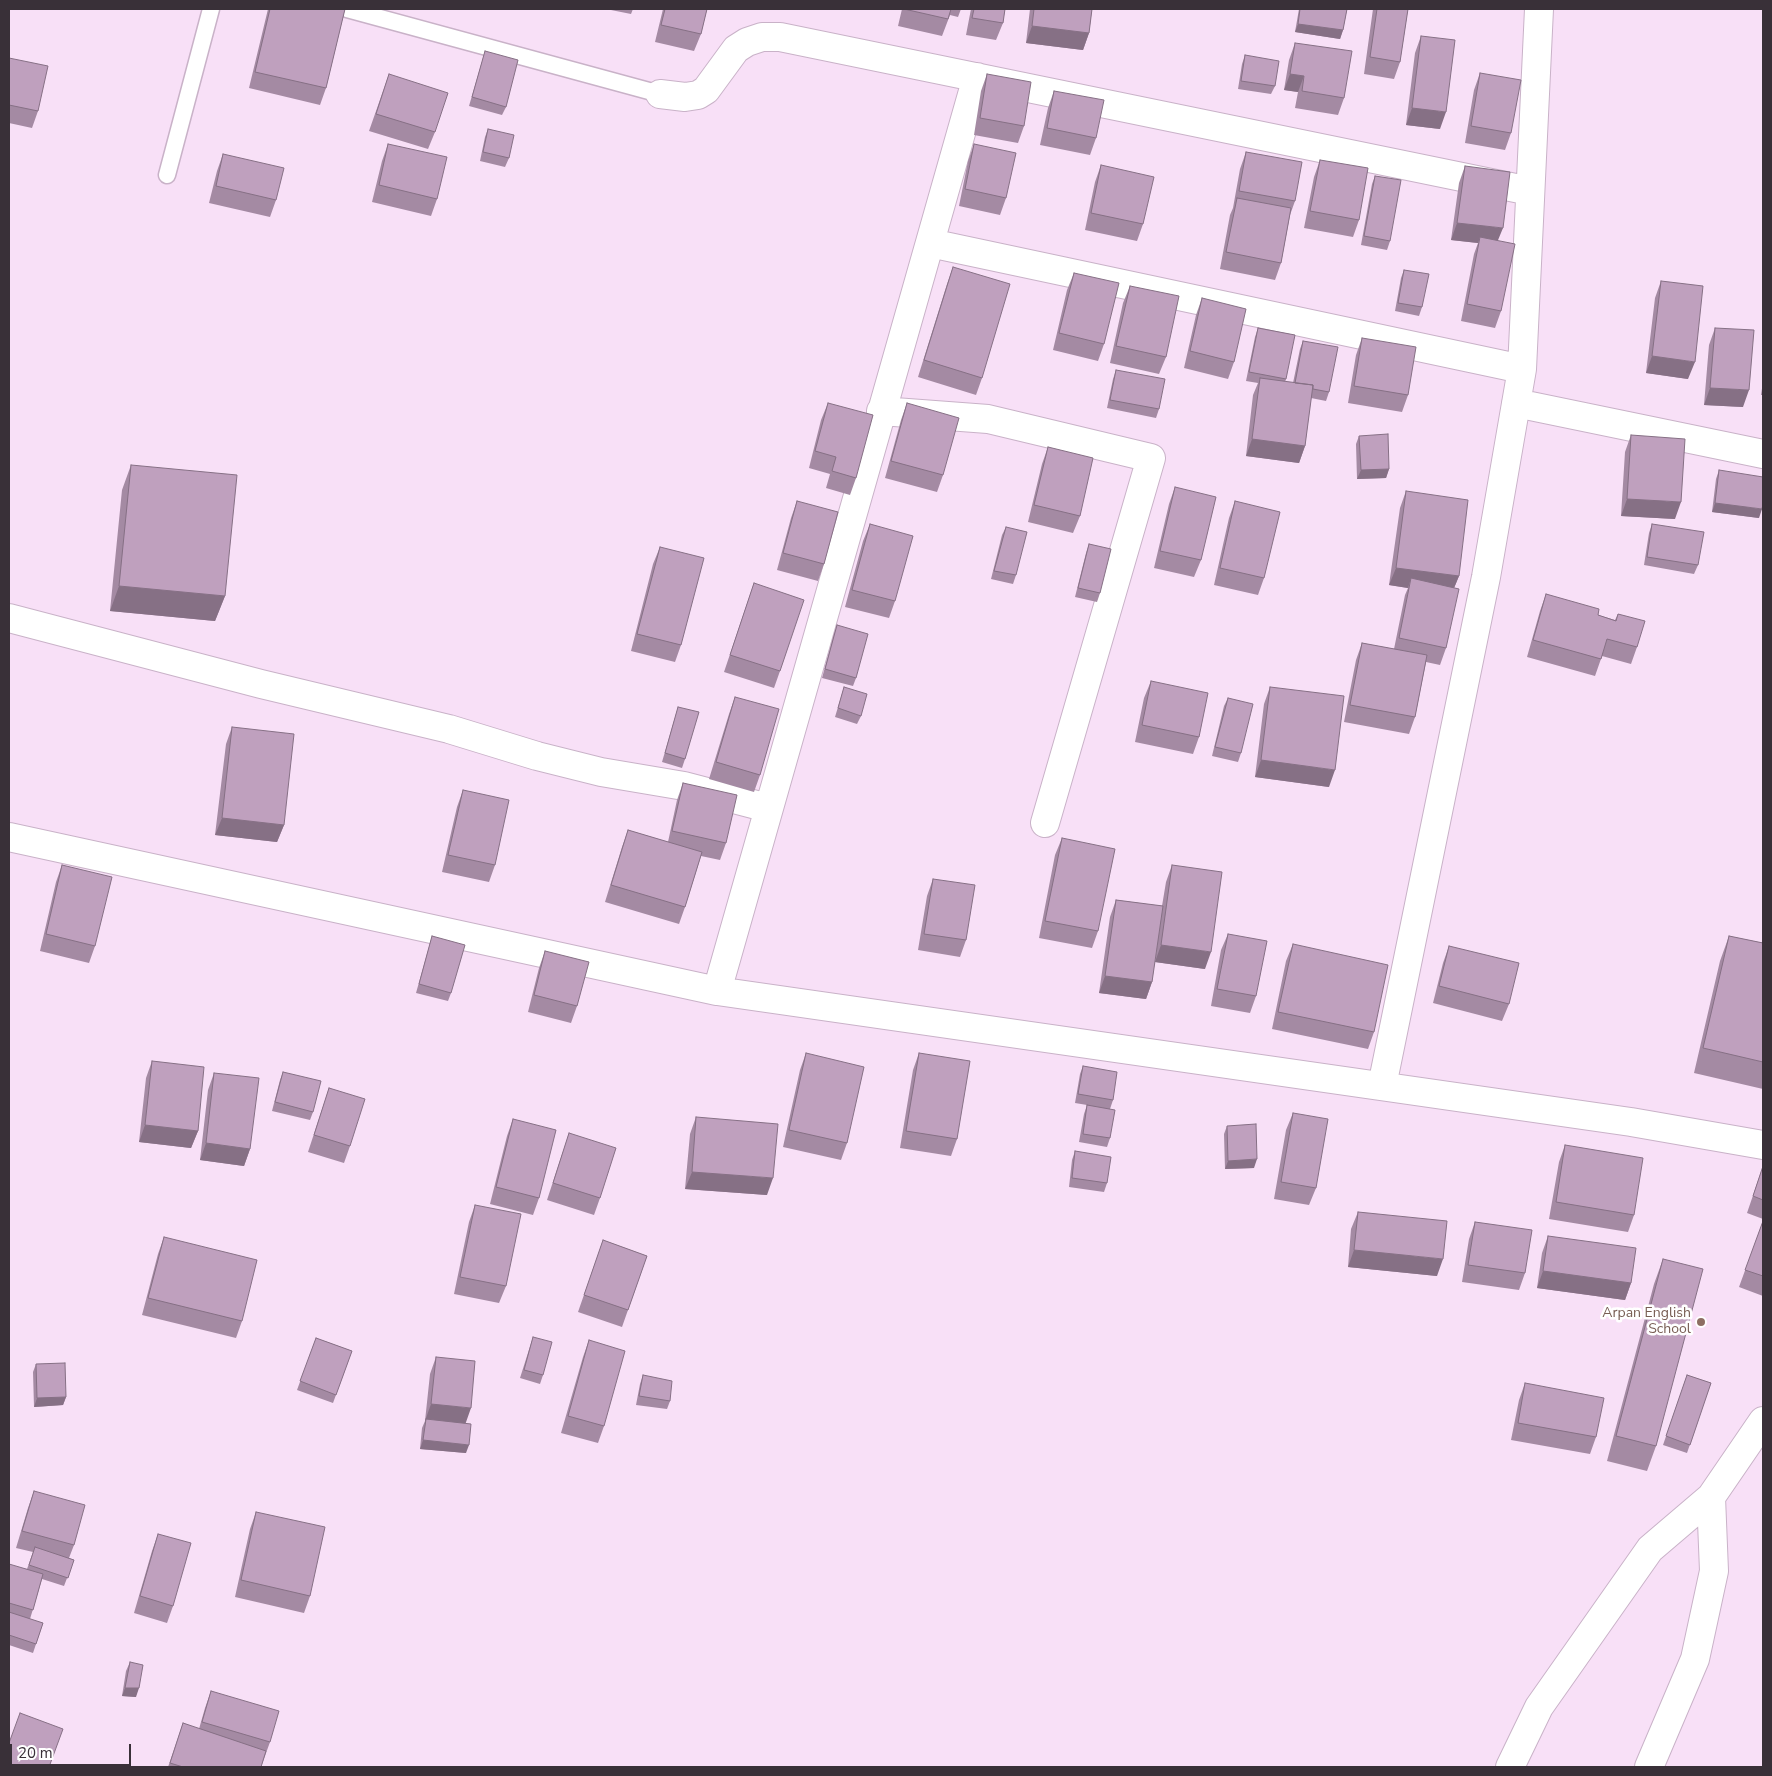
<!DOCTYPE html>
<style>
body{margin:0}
#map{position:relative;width:1772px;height:1776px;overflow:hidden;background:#f8e0f7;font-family:"Nunito Sans",sans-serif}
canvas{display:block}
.frame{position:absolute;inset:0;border:10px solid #393038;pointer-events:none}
.scale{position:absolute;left:10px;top:1744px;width:121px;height:22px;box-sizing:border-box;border:2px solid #393038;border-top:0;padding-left:6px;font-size:15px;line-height:18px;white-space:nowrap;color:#393038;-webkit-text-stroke:4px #fff;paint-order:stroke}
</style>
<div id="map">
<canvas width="1772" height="1776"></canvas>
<div class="frame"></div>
<div class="scale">20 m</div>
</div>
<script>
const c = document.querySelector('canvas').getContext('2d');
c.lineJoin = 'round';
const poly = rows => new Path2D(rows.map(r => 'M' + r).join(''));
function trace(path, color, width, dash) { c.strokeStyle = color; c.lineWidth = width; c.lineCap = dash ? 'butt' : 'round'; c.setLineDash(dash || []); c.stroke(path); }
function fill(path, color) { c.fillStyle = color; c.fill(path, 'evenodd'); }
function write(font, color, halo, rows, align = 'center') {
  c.font = font + ' "Nunito Sans",sans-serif'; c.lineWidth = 5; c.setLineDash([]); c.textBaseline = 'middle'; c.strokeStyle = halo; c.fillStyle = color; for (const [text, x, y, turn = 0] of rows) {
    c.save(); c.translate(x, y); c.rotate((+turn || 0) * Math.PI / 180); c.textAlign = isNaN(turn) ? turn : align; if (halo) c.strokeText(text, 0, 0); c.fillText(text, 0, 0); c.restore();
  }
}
const lane = poly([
 [347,9,660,94],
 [167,175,211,9]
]);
const street = poly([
 [660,94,685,97,698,95,706,90,736,49,747,42,762,37,780,37,1530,191],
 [930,243,1522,369],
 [1516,403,1763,454],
 [881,411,988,419,1151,458,1045,823],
 [9,618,261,684,449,729,537,756,601,772,684,786,768,808],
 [9,837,717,991,1631,1122,1763,1145],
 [717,991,977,77],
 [1382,1086,1486,577,1522,369,1539,9]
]);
const secondary = poly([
 [1510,1767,1539,1707,1650,1549,1711,1497,1763,1421],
 [1649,1767,1695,1659,1714,1571,1711,1497]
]);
trace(lane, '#c9b2c8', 19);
trace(street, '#c9b2c8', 30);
trace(secondary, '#c9b2c8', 30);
trace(lane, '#fff', 16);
trace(street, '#fff', 28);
trace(secondary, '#fff', 28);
fill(poly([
 [268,9,345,9,326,88,320,105,249,88],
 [606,9,633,9,631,14],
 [663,9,707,9,701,34,694,51,655,42],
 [902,9,961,9,958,17,950,15,942,36,898,26],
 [971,9,1005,9,1003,23,996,40,966,35],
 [1030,9,1092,9,1089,33,1083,50,1026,43],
 [1299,9,1347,9,1343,30,1340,39,1295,32],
 [1373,9,1408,9,1400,62,1394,79,1364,74],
 [1421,36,1440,129,1406,125,1415,53],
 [1295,43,1344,98,1338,115,1295,108,1298,92,1284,90,1289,60],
 [485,51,506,107,502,115,469,106],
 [1245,55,1275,86,1271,94,1238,89,1242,64],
 [9,58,38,111,32,128,9,123],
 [1480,73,1511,133,1505,150,1465,143,1474,90],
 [389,74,435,132,428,149,369,131],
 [987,74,1024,126,1018,143,974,135,981,91],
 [1054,91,1096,138,1090,155,1040,145,1048,108],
 [488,129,509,158,505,167,480,161,485,137],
 [388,144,437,199,431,216,372,202,382,161],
 [974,144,1006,198,1000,215,959,206,968,161],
 [1246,152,1295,201,1290,215,1281,263,1275,280,1220,269,1230,215,1233,208,1240,169],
 [223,154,276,200,270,217,209,203,217,171],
 [1320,160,1359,220,1353,237,1304,228,1314,177],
 [1101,165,1143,224,1137,241,1085,230,1095,182],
 [1465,166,1498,241,1501,311,1495,328,1461,321,1474,254,1478,243,1451,240,1459,183],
 [1375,176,1390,241,1387,250,1361,245,1372,184],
 [953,267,982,378,976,395,918,377,947,284],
 [1404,270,1422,307,1419,316,1395,311,1401,278],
 [1074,273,1104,344,1098,361,1053,350,1067,290],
 [1661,281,1688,379,1646,373,1655,298],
 [1130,286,1166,357,1159,374,1110,363,1123,303],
 [1202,298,1234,362,1228,379,1184,368,1196,315],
 [1258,328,1286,379,1285,382,1293,383,1300,349,1303,341,1329,392,1326,401,1311,398,1305,446,1299,463,1246,456,1253,395,1258,383,1246,381,1255,337],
 [1715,328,1743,407,1704,405,1709,345],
 [1362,338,1408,395,1402,412,1348,403,1356,355],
 [1116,370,1159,409,1156,418,1107,408,1113,379],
 [1763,382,1763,395,1761,395],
 [828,403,856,478,850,495,826,488,830,474,809,468,821,420],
 [907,403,943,475,937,492,885,478,901,420],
 [1631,435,1675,519,1621,516,1625,452],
 [1359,436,1389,469,1386,478,1357,479,1356,444],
 [1048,447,1080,516,1073,533,1028,522,1042,464],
 [131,465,225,596,215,621,110,611,122,490],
 [1719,470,1759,518,1712,512,1716,479],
 [1175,487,1201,560,1194,577,1154,568,1169,504],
 [1406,491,1459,576,1454,588,1446,648,1440,665,1426,662,1415,717,1409,734,1344,722,1356,660,1362,643,1394,649,1405,595,1408,588,1389,585,1400,508],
 [797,501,824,564,818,581,777,570,791,518],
 [1235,501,1264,578,1258,595,1214,585,1229,518],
 [870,524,895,601,889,618,845,607,863,541],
 [1652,524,1698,565,1694,574,1644,565,1649,533],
 [1006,527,1016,575,1013,584,991,579,1002,535],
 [1089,544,1100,593,1097,602,1075,597,1086,553],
 [660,547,681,645,675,662,631,651,653,564],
 [754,583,780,671,774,688,724,672],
 [1546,594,1598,615,1615,620,1618,614,1637,647,1631,664,1602,656,1595,676,1527,657,1540,611],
 [837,625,856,678,853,686,822,678,834,634],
 [1151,681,1199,737,1193,754,1135,742,1144,698],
 [844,687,861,716,857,724,835,717],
 [1270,687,1329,787,1255,777,1264,704],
 [735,697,760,775,754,792,709,779,729,714],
 [1228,698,1241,753,1238,762,1212,756,1224,706],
 [678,707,685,759,682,768,662,762],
 [232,727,284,825,277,842,215,835,226,744],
 [683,783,726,843,720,860,701,856,685,907,679,924,605,902,622,847,628,830,668,842,677,800],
 [463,790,495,865,489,882,442,872,457,807],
 [1062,838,1098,931,1092,948,1039,938,1055,855],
 [62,865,95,946,89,963,40,951,56,882],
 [1172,865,1205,969,1155,962,1160,922,1152,982,1146,999,1099,993,1110,917,1116,900,1162,906,1166,882],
 [933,879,966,940,960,957,918,950,927,896],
 [1228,934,1256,996,1250,1013,1211,1006,1221,950],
 [432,936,451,993,448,1001,416,993],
 [1729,936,1763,943,1763,1089,1694,1073,1720,961],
 [1293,944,1374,1032,1368,1049,1272,1029,1286,961],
 [1449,946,1509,1004,1502,1021,1433,1003,1443,963],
 [545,951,577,1006,571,1023,528,1012,539,968],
 [806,1053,847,1143,841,1160,783,1147,800,1070],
 [919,1053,957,1139,951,1156,900,1148,913,1070],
 [152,1061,198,1131,191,1148,139,1142,146,1078],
 [1083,1066,1113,1100,1110,1109,1110,1138,1107,1147,1079,1142,1084,1114,1087,1105,1075,1103,1080,1074],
 [283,1072,313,1112,310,1120,272,1111,280,1080],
 [214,1073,250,1149,244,1166,200,1160,208,1090],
 [329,1088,350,1146,344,1163,308,1152],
 [1293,1113,1316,1188,1309,1205,1274,1199,1286,1130],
 [696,1117,767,1195,685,1189,690,1134],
 [513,1119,539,1198,533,1215,490,1204,507,1136],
 [1227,1126,1254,1168,1225,1169,1224,1134],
 [569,1133,600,1198,594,1215,547,1200],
 [1565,1145,1634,1215,1628,1232,1549,1219,1559,1162],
 [1075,1151,1107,1183,1104,1192,1069,1187,1072,1160],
 [1763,1166,1763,1219,1747,1213],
 [475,1205,506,1286,499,1303,454,1294,469,1222],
 [1358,1212,1437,1276,1348,1267,1351,1229],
 [1763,1221,1763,1296,1739,1287],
 [1475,1222,1525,1273,1519,1290,1462,1282,1469,1239],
 [1548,1236,1631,1283,1625,1300,1537,1288,1542,1253],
 [164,1237,242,1321,236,1338,142,1315,158,1254],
 [603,1240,647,1256,622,1327,578,1312],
 [1663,1259,1656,1446,1647,1471,1607,1461,1654,1284],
 [533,1337,543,1375,540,1384,520,1378],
 [316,1338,352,1351,333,1403,297,1390],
 [589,1340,604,1426,598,1443,561,1433,583,1357],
 [436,1357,465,1423,466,1453,420,1449,422,1428,425,1421,430,1374],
 [36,1364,66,1397,63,1405,34,1407,33,1372],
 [643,1375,670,1401,667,1409,636,1405,640,1384],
 [1687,1375,1711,1383,1687,1453,1663,1445],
 [1525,1383,1596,1437,1590,1454,1511,1440,1519,1400],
 [34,1491,74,1545,69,1558,74,1560,64,1586,42,1579,30,1619,23,1617,43,1623,33,1653,9,1645,9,1566,27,1569,33,1552,16,1548,28,1508],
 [256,1512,310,1596,304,1613,235,1597,250,1529],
 [158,1534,173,1606,167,1623,134,1613,152,1551],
 [130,1662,136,1697,122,1696,126,1671],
 [211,1691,270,1742,261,1767,168,1767,183,1723,199,1729,205,1708]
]), '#a48aa3');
fill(poly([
 [1298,24,1343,30,1340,39,1295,32],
 [1032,26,1089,33,1083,50,1026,43],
 [1290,74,1304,76,1298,92,1284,90],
 [1412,108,1446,112,1440,129,1406,125],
 [1457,223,1503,228,1496,245,1480,237,1478,243,1451,240],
 [1652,356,1695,362,1688,379,1646,373],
 [1710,388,1749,390,1743,407,1704,405],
 [1252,439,1305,446,1299,463,1246,456],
 [1389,469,1386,478,1357,479,1361,470],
 [1627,499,1681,502,1675,519,1621,516],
 [1715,503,1762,509,1759,518,1712,512],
 [1396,568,1459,576,1452,593,1411,578,1408,588,1389,585],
 [119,586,225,596,215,621,110,611],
 [1261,760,1335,770,1329,787,1255,777],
 [222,818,284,825,277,842,215,835],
 [1161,945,1211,952,1205,969,1155,962],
 [1105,976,1152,982,1146,999,1099,993],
 [145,1125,198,1131,191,1148,139,1142],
 [206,1143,250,1149,244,1166,200,1160],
 [1257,1159,1254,1168,1225,1169,1228,1161],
 [692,1172,773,1178,767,1195,685,1189],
 [1354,1250,1443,1259,1437,1276,1348,1267],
 [1543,1271,1631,1283,1625,1300,1537,1288],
 [66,1397,63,1405,34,1407,37,1398],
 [431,1404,471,1408,465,1425,425,1421],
 [423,1440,469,1445,466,1453,420,1449],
 [125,1688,139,1688,136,1697,122,1696]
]), '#867085');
const building = poly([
 [270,9,345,9,326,88,255,72,270,9],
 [665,9,707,9,701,34,661,25,665,9],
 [904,9,951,9,948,19,904,9],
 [974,9,1005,9,1003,23,972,18,974,9],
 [1034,9,1092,9,1089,33,1032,26,1034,9],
 [1300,9,1347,9,1343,30,1298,24,1300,9],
 [1377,9,1408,9,1400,62,1370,57,1377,9],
 [1421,36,1455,40,1446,112,1412,108,1421,36],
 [1295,43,1352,51,1344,98,1302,91,1304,76,1290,74,1295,43],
 [485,51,518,60,506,107,472,97,485,51],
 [1245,55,1279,61,1275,86,1241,81,1245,55],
 [9,58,48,66,38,111,9,105,9,58],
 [1480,73,1521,80,1511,133,1471,126,1480,73],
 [389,74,448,93,435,132,376,114,389,74],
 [987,74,1031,82,1024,126,980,118,987,74],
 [1054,91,1104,100,1096,138,1047,128,1054,91],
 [488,129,514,135,509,158,483,152,488,129],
 [388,144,447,157,437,199,379,185,388,144],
 [974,144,1016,153,1006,198,965,189,974,144],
 [1246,152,1302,162,1295,201,1239,191,1246,152],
 [223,154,284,168,276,200,216,186,223,154],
 [1320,160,1368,168,1359,220,1310,211,1320,160],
 [1101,165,1154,177,1143,224,1091,213,1101,165],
 [1465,166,1510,172,1503,228,1457,223,1465,166],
 [1375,176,1401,180,1390,241,1364,236,1375,176],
 [1237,198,1291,208,1281,263,1226,252,1237,198],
 [1480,237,1515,244,1501,311,1467,304,1480,237],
 [953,267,1010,284,982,378,924,360,953,267],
 [1404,270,1429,274,1422,307,1398,303,1404,270],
 [1074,273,1119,283,1104,344,1059,333,1074,273],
 [1661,281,1703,286,1695,362,1652,356,1661,281],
 [1130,286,1179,296,1166,357,1116,346,1130,286],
 [1202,298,1246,309,1234,362,1190,351,1202,298],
 [1258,328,1295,335,1286,379,1249,372,1258,328],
 [1715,328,1754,330,1749,390,1710,388,1715,328],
 [1362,338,1416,347,1408,395,1354,386,1362,338],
 [1303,341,1338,347,1329,392,1313,389,1313,385,1295,383,1303,341],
 [1116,370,1165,379,1159,409,1110,400,1116,370],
 [1260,378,1313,385,1305,446,1252,439,1260,378],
 [828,403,873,415,856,478,832,471,836,457,815,451,828,403],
 [907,403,959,418,943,475,891,461,907,403],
 [1388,434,1389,469,1361,470,1359,436,1388,434],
 [1631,435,1685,439,1681,502,1627,499,1631,435],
 [1048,447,1093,458,1080,516,1034,505,1048,447],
 [131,465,237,475,225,596,119,586,131,465],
 [1719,470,1763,477,1763,504,1762,509,1715,503,1719,470],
 [1175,487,1216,497,1201,560,1160,551,1175,487],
 [1406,491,1468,500,1459,576,1396,568,1406,491],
 [797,501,838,512,824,564,783,553,797,501],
 [1235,501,1280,512,1264,578,1220,568,1235,501],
 [870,524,913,536,895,601,852,590,870,524],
 [1652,524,1704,532,1698,565,1647,557,1652,524],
 [1006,527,1027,532,1016,575,994,571,1006,527],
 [1089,544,1111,549,1100,593,1078,588,1089,544],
 [660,547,704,558,681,645,637,634,660,547],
 [1411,578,1459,589,1446,648,1399,638,1411,578],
 [754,583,804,600,780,671,730,655,754,583],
 [1546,594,1599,609,1598,615,1616,621,1618,614,1645,621,1637,647,1607,639,1601,659,1533,640,1546,594],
 [837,625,868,634,856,678,825,669,837,625],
 [1362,643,1427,655,1415,717,1350,705,1362,643],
 [1151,681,1208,693,1199,737,1142,725,1151,681],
 [844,687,867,694,861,716,838,708,844,687],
 [1270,687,1344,696,1335,770,1261,760,1270,687],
 [735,697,779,709,760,775,716,762,735,697],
 [1228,698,1253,704,1241,753,1215,747,1228,698],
 [678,707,699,712,685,759,665,753,678,707],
 [232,727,294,734,284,825,222,818,232,727],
 [683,783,737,795,726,843,672,831,683,783],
 [463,790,509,800,495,865,448,855,463,790],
 [628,830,702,852,685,907,611,885,628,830],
 [1062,838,1115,849,1098,931,1045,921,1062,838],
 [62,865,112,877,95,946,46,934,62,865],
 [1172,865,1222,872,1211,952,1161,945,1172,865],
 [933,879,975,885,966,940,924,934,933,879],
 [1116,900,1163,906,1152,982,1105,976,1116,900],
 [1228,934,1267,941,1256,996,1217,989,1228,934],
 [432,936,465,945,451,993,419,984,432,936],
 [1729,936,1763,943,1763,1062,1703,1048,1729,936],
 [1293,944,1388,965,1374,1032,1278,1012,1293,944],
 [1449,946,1519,963,1509,1004,1439,986,1449,946],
 [545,951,589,962,577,1006,534,995,545,951],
 [806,1053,864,1067,847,1143,789,1130,806,1053],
 [919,1053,970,1061,957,1139,906,1131,919,1053],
 [152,1061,204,1067,198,1131,145,1125,152,1061],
 [1083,1066,1117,1072,1113,1100,1078,1094,1083,1066],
 [283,1072,321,1081,313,1112,275,1102,283,1072],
 [214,1073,259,1078,250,1149,206,1143,214,1073],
 [329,1088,365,1099,350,1146,314,1135,329,1088],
 [1087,1105,1115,1110,1110,1138,1083,1134,1087,1105],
 [1293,1113,1328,1119,1316,1188,1281,1182,1293,1113],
 [696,1117,778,1124,773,1178,692,1172,696,1117],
 [513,1119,556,1130,539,1198,496,1187,513,1119],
 [1256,1124,1257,1159,1228,1161,1227,1126,1256,1124],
 [569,1133,616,1148,600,1198,553,1183,569,1133],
 [1565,1145,1643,1158,1634,1215,1556,1202,1565,1145],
 [1075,1151,1111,1157,1107,1183,1072,1178,1075,1151],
 [1763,1166,1763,1200,1753,1196,1763,1166],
 [475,1205,521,1214,506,1286,460,1277,475,1205],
 [1358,1212,1447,1221,1443,1259,1354,1250,1358,1212],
 [1763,1221,1763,1276,1745,1270,1763,1221],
 [1475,1222,1532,1230,1525,1273,1468,1265,1475,1222],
 [1548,1236,1636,1248,1631,1283,1543,1271,1548,1236],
 [164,1237,257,1260,242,1321,148,1298,164,1237],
 [603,1240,647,1256,628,1310,584,1295,603,1240],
 [1663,1259,1703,1269,1656,1446,1616,1436,1663,1259],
 [533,1337,552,1342,543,1375,524,1370,533,1337],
 [316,1338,352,1351,336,1395,300,1381,316,1338],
 [589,1340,625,1351,604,1426,568,1416,589,1340],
 [436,1357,475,1361,471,1408,431,1404,436,1357],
 [65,1363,66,1397,37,1398,36,1364,65,1363],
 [643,1375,672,1381,670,1401,639,1396,643,1375],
 [1687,1375,1711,1383,1690,1445,1666,1436,1687,1375],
 [1525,1383,1604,1398,1596,1437,1518,1423,1525,1383],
 [426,1419,471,1424,469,1445,423,1440,426,1419],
 [34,1491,85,1505,74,1545,22,1531,34,1491],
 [256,1512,325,1527,310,1596,241,1580,256,1512],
 [158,1534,191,1543,173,1606,140,1596,158,1534],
 [35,1547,74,1560,68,1578,29,1565,35,1547],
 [9,1564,43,1574,33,1610,9,1603,9,1564],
 [9,1612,43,1623,36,1644,9,1635,9,1612],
 [130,1662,143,1665,139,1688,125,1688,130,1662],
 [211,1691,279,1711,270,1742,202,1722,211,1691],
 [20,1713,63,1729,49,1767,9,1767,9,1743,20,1713],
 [183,1723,266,1751,261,1767,183,1767,170,1763,183,1723]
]);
fill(building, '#bfa0be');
trace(building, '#867085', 1);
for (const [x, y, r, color] of [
 [1701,1322,5,"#8d6e63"]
]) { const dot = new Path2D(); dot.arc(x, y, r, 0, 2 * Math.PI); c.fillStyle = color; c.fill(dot); trace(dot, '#fff', 2); }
write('14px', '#785e54', '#fff', [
 ["Arpan English",1691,1314],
 ["School",1691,1330]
], 'right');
</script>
